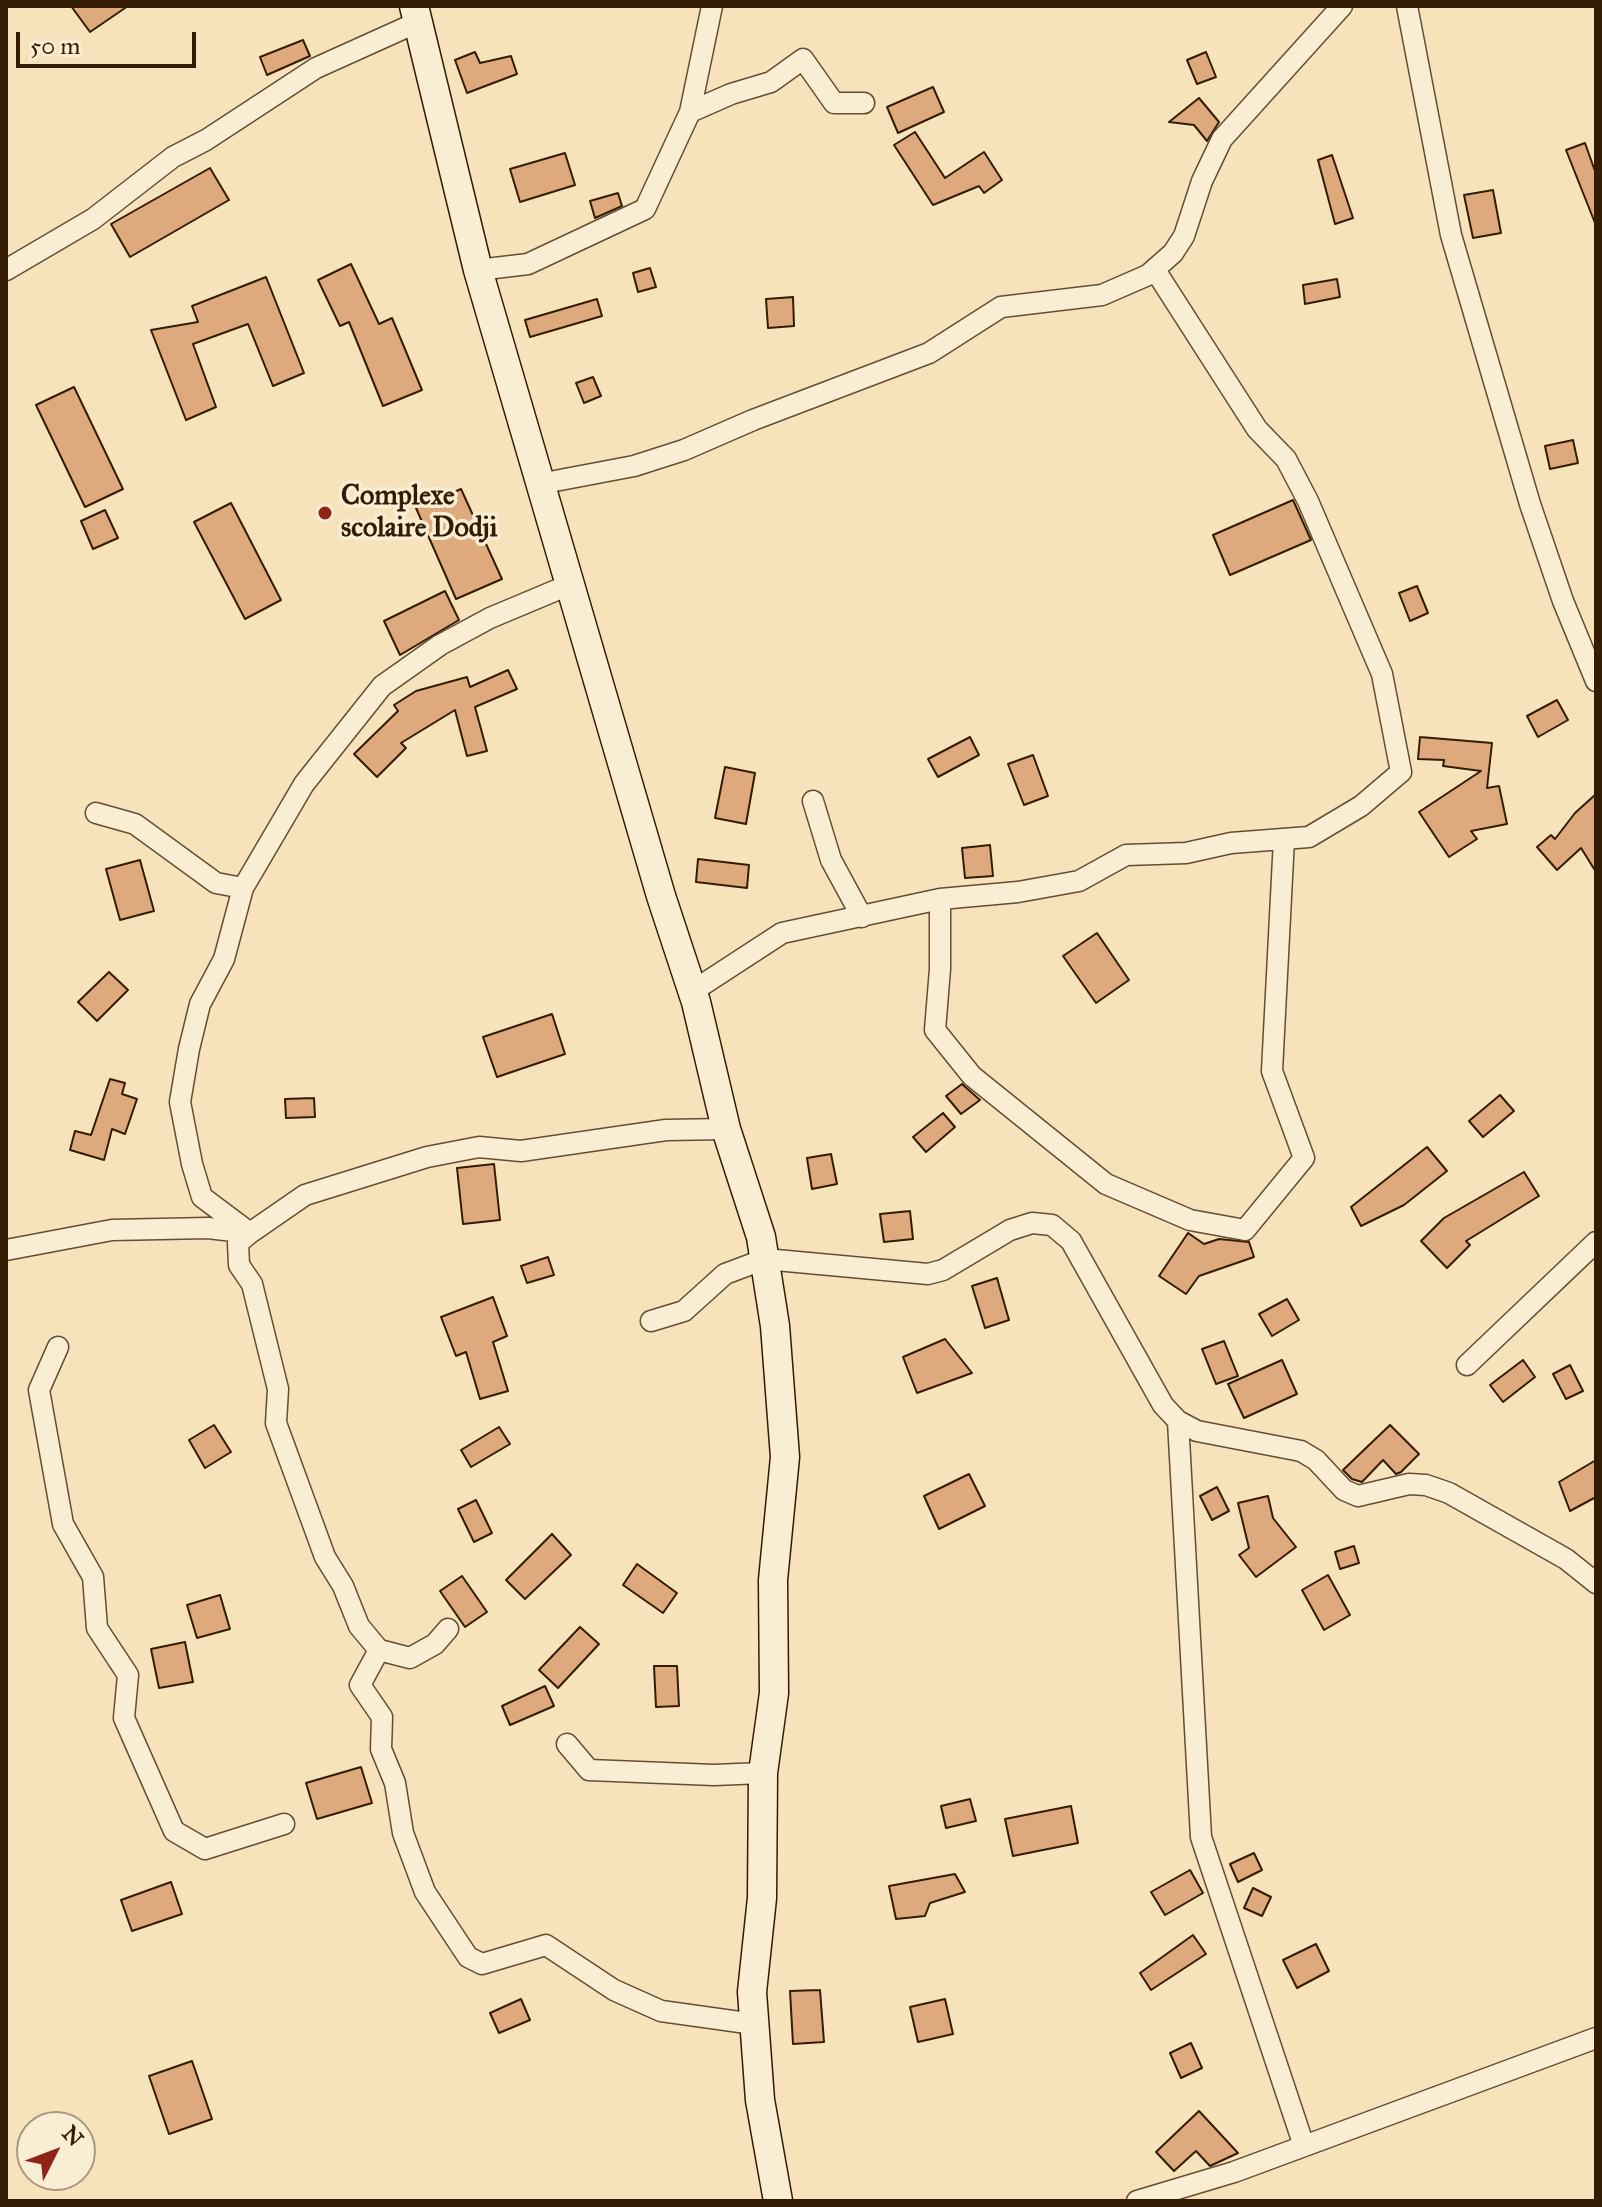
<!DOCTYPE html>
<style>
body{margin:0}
#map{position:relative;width:1602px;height:2207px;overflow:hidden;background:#f6e3bb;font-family:"IM FELL Great Primer",serif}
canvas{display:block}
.frame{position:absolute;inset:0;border:8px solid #341c04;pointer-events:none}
.north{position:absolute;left:16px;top:2111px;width:80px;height:80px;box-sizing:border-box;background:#f9edd3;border:2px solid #aa9980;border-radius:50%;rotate:48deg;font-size:22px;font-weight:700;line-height:32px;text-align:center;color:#341c04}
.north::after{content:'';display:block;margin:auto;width:28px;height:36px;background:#8f2418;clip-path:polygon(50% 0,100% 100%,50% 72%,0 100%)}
.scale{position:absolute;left:16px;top:32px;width:180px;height:36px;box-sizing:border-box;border:4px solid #341c04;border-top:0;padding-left:10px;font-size:24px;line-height:28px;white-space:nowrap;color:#341c04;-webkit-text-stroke:6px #f9edd3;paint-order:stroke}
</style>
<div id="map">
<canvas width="1602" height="2207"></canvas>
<div class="frame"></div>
<div class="north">N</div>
<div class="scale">50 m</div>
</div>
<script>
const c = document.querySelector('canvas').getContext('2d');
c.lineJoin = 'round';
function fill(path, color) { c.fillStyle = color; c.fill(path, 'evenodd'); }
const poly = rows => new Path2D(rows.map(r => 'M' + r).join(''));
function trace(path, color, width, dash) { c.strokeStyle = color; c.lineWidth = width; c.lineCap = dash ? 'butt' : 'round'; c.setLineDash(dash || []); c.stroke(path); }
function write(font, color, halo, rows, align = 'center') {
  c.font = font + ' "IM FELL Great Primer",serif'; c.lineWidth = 7; c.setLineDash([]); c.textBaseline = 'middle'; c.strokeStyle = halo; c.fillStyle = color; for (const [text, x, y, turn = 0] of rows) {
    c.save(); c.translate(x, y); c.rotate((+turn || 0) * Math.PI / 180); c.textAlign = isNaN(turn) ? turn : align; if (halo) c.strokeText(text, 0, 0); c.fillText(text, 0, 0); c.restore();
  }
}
const building = poly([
 [71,6,128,6,90,32,71,6],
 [303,40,310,56,267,75,260,57,303,40],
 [475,52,480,63,511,56,517,74,467,93,455,60,475,52],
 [1206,52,1216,77,1197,84,1187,60,1206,52],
 [933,87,944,112,898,133,887,107,933,87],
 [1199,98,1219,122,1207,141,1194,125,1169,122,1199,98],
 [915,132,945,178,984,152,1002,180,984,193,979,186,933,205,894,145,915,132],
 [1585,143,1596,174,1595,223,1566,150,1585,143],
 [565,153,575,185,520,202,510,169,565,153],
 [1332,155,1353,218,1335,224,1318,160,1332,155],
 [210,168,229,200,130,257,111,224,210,168],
 [1493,190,1501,233,1473,238,1464,195,1493,190],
 [618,193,622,206,595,218,590,201,618,193],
 [351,264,379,324,392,318,422,390,383,406,349,322,340,326,318,280,351,264],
 [650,268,656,287,638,292,633,273,650,268],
 [266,277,304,373,273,386,248,324,193,344,216,407,186,420,151,330,198,322,192,306,266,277],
 [1337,279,1340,297,1305,304,1303,285,1337,279],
 [793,297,794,326,768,328,766,299,793,297],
 [597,299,602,316,530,337,525,320,597,299],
 [593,377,601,396,584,403,576,383,593,377],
 [74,387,123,489,85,507,36,405,74,387],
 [1573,440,1578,463,1550,469,1545,446,1573,440],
 [461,489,502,579,456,599,416,508,461,489],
 [1293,500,1311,540,1230,575,1213,535,1293,500],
 [231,503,281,600,245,619,194,522,231,503],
 [105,510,118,538,93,549,81,521,105,510],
 [1417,586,1428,613,1410,621,1399,593,1417,586],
 [445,591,459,620,400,655,384,621,445,591],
 [508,670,517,689,475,707,487,751,467,756,455,710,401,743,406,748,377,777,354,754,398,711,394,705,416,691,467,677,470,687,508,670],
 [1557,700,1568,720,1538,737,1527,716,1557,700],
 [970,737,979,755,938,777,928,759,970,737],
 [1420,737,1492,743,1487,788,1499,786,1507,824,1471,831,1477,839,1449,857,1419,812,1481,771,1443,766,1444,760,1418,759,1420,737],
 [1033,755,1048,796,1024,805,1008,764,1033,755],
 [725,767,755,773,746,824,715,818,725,767],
 [1596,794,1596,872,1581,848,1557,870,1537,847,1551,835,1555,839,1575,813,1596,794],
 [990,845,993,876,965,878,962,848,990,845],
 [698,859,749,865,747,888,696,882,698,859],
 [140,860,154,911,120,920,106,869,140,860],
 [1097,933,1129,980,1096,1003,1063,956,1097,933],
 [109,972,128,990,97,1021,78,1002,109,972],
 [552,1014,565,1054,497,1077,483,1037,552,1014],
 [110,1079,125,1083,122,1094,137,1099,125,1134,112,1129,104,1160,70,1150,75,1131,91,1135,110,1079],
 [962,1084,980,1100,961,1114,946,1096,962,1084],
 [1500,1095,1514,1111,1483,1137,1469,1121,1500,1095],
 [314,1098,315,1117,286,1118,285,1099,314,1098],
 [943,1113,955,1127,926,1152,913,1137,943,1113],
 [1427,1147,1447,1171,1404,1205,1361,1226,1351,1207,1427,1147],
 [831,1154,837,1184,812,1189,807,1158,831,1154],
 [494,1164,500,1220,463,1224,457,1168,494,1164],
 [1524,1172,1539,1196,1466,1241,1470,1245,1447,1268,1421,1241,1444,1218,1524,1172],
 [910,1211,913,1239,884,1242,880,1214,910,1211],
 [1188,1233,1204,1244,1219,1239,1249,1242,1254,1257,1199,1276,1186,1294,1159,1276,1188,1233],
 [548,1257,554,1275,527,1283,521,1266,548,1257],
 [997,1278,1009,1320,985,1328,972,1286,997,1278],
 [493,1297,507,1336,493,1342,508,1391,480,1399,466,1352,456,1356,441,1317,493,1297],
 [1287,1299,1299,1320,1272,1336,1259,1314,1287,1299],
 [945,1339,972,1373,917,1393,903,1357,945,1339],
 [1224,1341,1238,1376,1216,1384,1202,1349,1224,1341],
 [1282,1360,1297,1394,1244,1418,1228,1384,1282,1360],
 [1523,1360,1535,1377,1503,1402,1490,1385,1523,1360],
 [1570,1365,1583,1391,1566,1399,1553,1374,1570,1365],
 [214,1425,231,1452,205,1468,189,1440,214,1425],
 [1390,1425,1419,1454,1401,1472,1396,1474,1383,1460,1362,1482,1352,1479,1343,1470,1390,1425],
 [499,1427,510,1444,471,1467,461,1450,499,1427],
 [1596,1460,1596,1497,1570,1511,1559,1482,1596,1460],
 [969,1474,985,1506,939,1529,924,1496,969,1474],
 [1217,1487,1229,1511,1212,1520,1200,1496,1217,1487],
 [1268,1496,1273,1518,1296,1547,1256,1577,1239,1555,1249,1548,1238,1503,1268,1496],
 [476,1500,492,1533,474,1542,458,1509,476,1500],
 [552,1534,571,1555,525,1599,506,1580,552,1534],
 [1354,1546,1359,1563,1340,1569,1335,1552,1354,1546],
 [637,1564,677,1593,663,1613,623,1585,637,1564],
 [1328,1575,1350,1615,1324,1630,1302,1590,1328,1575],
 [462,1576,487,1612,465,1627,440,1591,462,1576],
 [220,1595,230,1629,197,1638,187,1605,220,1595],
 [580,1627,599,1644,558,1688,539,1670,580,1627],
 [185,1642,193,1682,159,1688,151,1649,185,1642],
 [654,1666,677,1666,679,1706,656,1707,654,1666],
 [545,1686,554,1706,510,1725,502,1706,545,1686],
 [361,1767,372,1803,317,1819,306,1783,361,1767],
 [970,1799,976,1821,946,1828,941,1806,970,1799],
 [1071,1806,1078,1843,1013,1856,1005,1819,1071,1806],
 [1254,1853,1262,1870,1238,1882,1230,1864,1254,1853],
 [1190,1870,1203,1893,1165,1915,1151,1892,1190,1870],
 [955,1874,965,1892,930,1903,925,1916,896,1919,889,1886,955,1874],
 [171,1882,182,1914,132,1931,121,1900,171,1882],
 [1253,1888,1271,1897,1262,1916,1244,1908,1253,1888],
 [1193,1935,1206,1954,1151,1990,1140,1973,1193,1935],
 [1316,1944,1329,1971,1297,1988,1283,1960,1316,1944],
 [820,1990,824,2042,793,2044,790,1991,820,1990],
 [521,1999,530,2020,499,2033,490,2013,521,1999],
 [945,1999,953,2034,918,2042,910,2007,945,1999],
 [1191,2043,1202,2068,1181,2078,1170,2053,1191,2043],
 [192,2061,212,2119,169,2134,149,2076,192,2061],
 [1199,2111,1238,2153,1210,2166,1196,2151,1174,2171,1156,2152,1199,2111]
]);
fill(building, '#dea97c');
trace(building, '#341c04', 2);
const street = poly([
 [1407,6,1451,235,1530,504,1563,601,1596,681],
 [690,112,731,94,771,82,803,59,834,103,864,103],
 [6,270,93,219,173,157,206,140,316,68,418,22],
 [478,270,528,264,645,209,690,112,712,6],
 [539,484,634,466,684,450,753,420,929,353,1001,307,1102,295,1148,275,1173,253,1184,236,1202,181,1222,139,1342,6],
 [813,801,831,860,862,917],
 [96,813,135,824,216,883,243,888,304,784,382,686,440,645,490,618,571,584],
 [243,888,224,959,200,1004,189,1049,180,1102,192,1164,202,1197,250,1233,238,1243,239,1265,252,1284,278,1389,276,1423,325,1557,343,1586,359,1626,379,1650,410,1658,435,1644,448,1629],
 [940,899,940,969,935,1030,972,1076,1106,1184,1190,1220,1245,1230,1304,1158,1272,1071,1284,839],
 [693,991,782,933,940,899,1018,892,1079,881,1126,855,1186,853,1231,843,1309,837,1361,806,1401,772,1382,674,1308,501,1286,459,1257,429,1155,270],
 [6,1250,112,1230,208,1228,250,1233,305,1195,427,1157,479,1147,521,1151,666,1130,726,1129],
 [651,1321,684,1311,725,1274,765,1259,928,1274,943,1270,1010,1230,1032,1223,1052,1225,1071,1241,1163,1405,1178,1421,1197,1431,1301,1451,1316,1460,1344,1490,1358,1496,1409,1484,1426,1485,1449,1493,1566,1559,1596,1583],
 [58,1347,39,1390,63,1524,93,1577,97,1628,128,1675,124,1718,174,1831,205,1849,284,1824],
 [1467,1365,1596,1242],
 [1178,1421,1201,1837,1304,2146],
 [379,1650,360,1685,382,1717,381,1749,395,1783,403,1833,425,1892,468,1957,482,1964,546,1945,614,1990,661,2011,754,2024],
 [567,1744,589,1770,714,1775,763,1773],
 [1137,2201,1234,2172,1596,2038]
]);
const secondary = poly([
 [414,6,478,270,661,896,696,1002,726,1129,761,1237,775,1326,785,1457,773,1580,774,1693,763,1773,762,1898,752,1992,760,2100,778,2201]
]);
trace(street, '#644e32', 23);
trace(secondary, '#341c04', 31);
trace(street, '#f9edd3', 20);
trace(secondary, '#f9edd3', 28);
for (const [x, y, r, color] of [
 [325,513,8,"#8f2418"]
]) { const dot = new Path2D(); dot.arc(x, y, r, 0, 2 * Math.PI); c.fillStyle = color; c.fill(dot); trace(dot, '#f9edd3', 3); }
write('bold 28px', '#341c04', '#f9edd3', [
 ["Complexe",341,497],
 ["scolaire Dodji",341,529]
], 'left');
</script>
